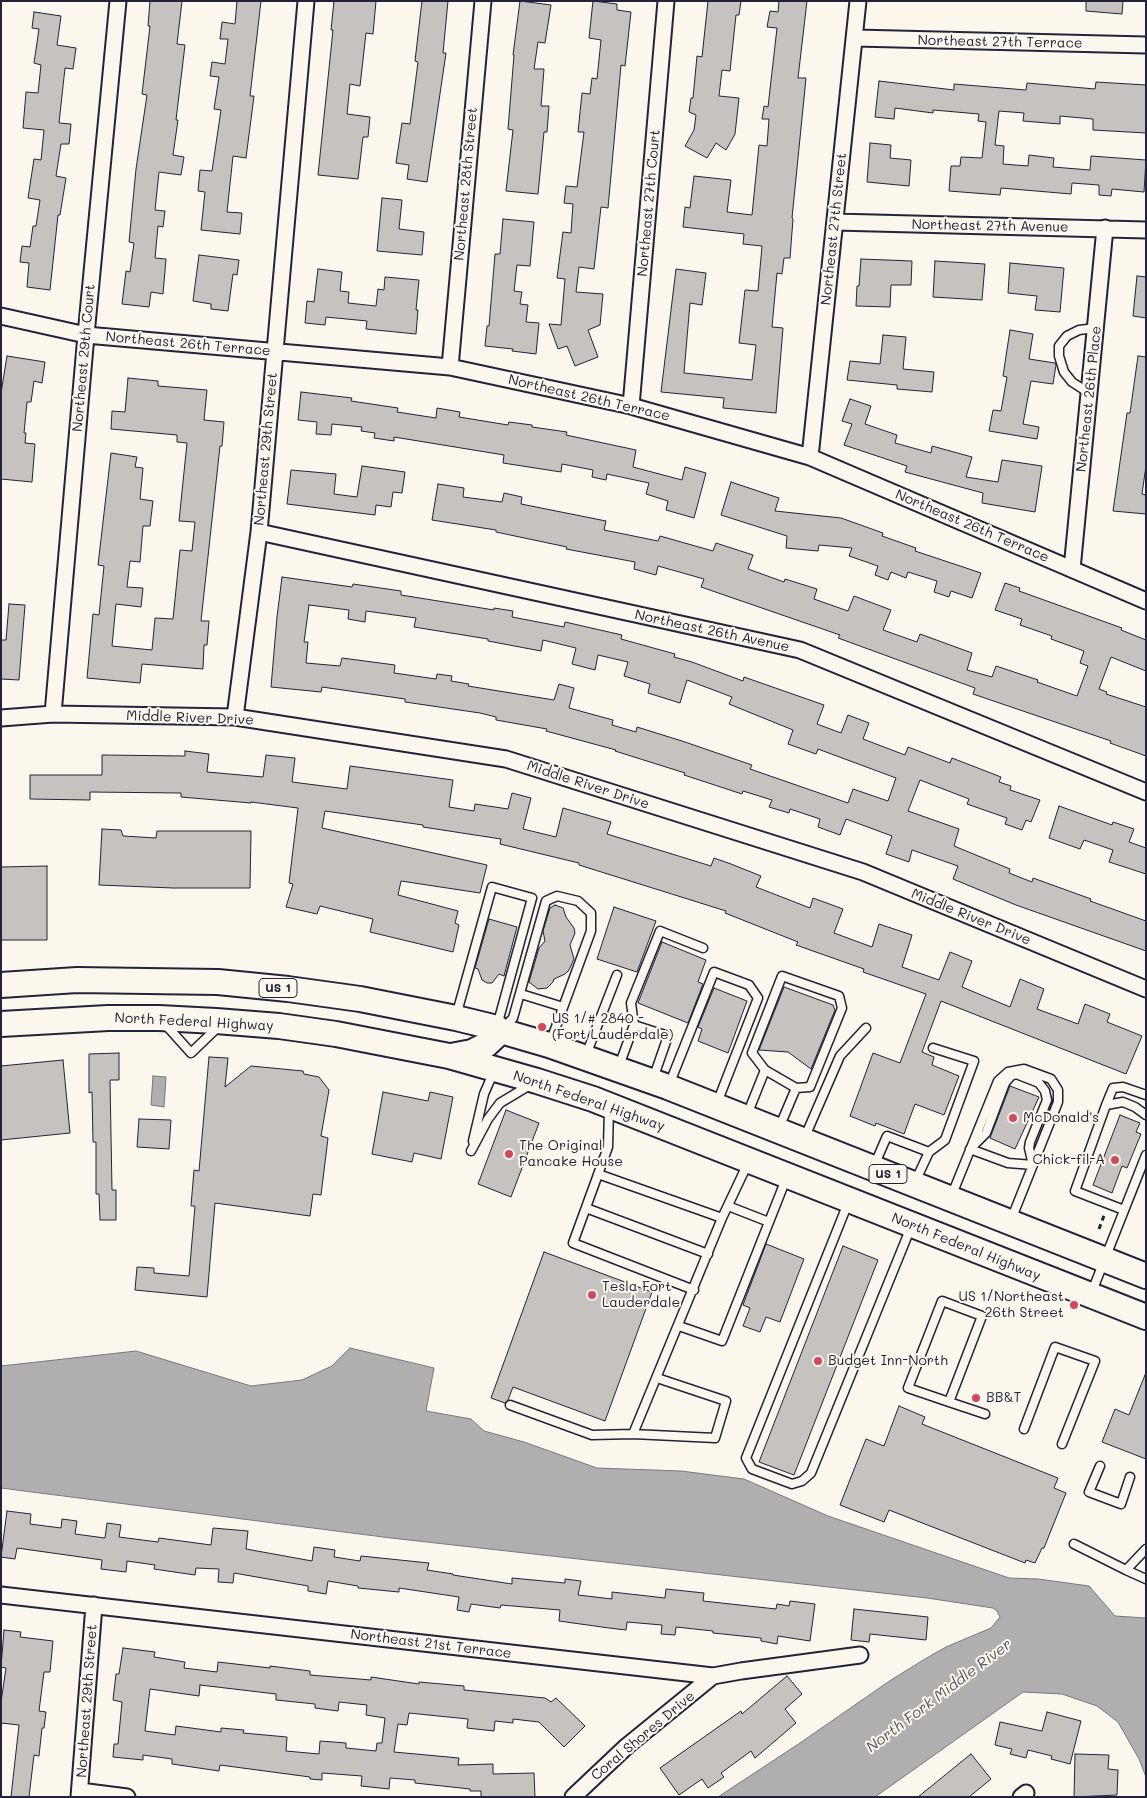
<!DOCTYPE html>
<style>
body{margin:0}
#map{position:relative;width:1147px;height:1798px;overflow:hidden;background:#fbf7ec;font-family:Mali,sans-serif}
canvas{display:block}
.frame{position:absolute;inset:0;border:2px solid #22223b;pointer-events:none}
</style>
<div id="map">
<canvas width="1147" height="1798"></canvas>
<div class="frame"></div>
</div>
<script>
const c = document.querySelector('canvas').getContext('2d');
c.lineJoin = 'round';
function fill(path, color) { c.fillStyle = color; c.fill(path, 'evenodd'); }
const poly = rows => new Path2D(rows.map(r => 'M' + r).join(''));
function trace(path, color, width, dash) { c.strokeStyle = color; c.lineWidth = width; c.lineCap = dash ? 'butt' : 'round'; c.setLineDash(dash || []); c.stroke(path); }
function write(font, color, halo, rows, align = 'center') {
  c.font = font + ' Mali,sans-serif'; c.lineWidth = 4; c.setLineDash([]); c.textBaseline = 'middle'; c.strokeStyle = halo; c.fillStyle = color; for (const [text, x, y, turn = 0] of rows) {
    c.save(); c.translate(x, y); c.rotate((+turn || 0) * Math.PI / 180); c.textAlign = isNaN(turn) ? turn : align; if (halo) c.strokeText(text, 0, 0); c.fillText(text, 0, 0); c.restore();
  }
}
const water = poly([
 [153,1076,166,1077,164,1107,151,1105,153,1076],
 [350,1348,434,1368,426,1411,471,1419,484,1431,524,1442,597,1468,681,1471,744,1479,828,1516,1009,1578,1038,1579,1089,1586,1115,1616,1146,1618,1146,1777,1139,1759,1118,1722,1097,1706,1062,1694,1023,1692,875,1797,718,1797,800,1743,891,1680,925,1659,946,1647,991,1628,1000,1617,997,1611,993,1608,927,1598,391,1538,1,1488,1,1366,136,1351,251,1386,302,1380,332,1366,350,1348]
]);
fill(water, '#b1aeb0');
trace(water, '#787681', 1);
const building = poly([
 [150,1,182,1,177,44,185,45,176,120,178,120,173,155,184,157,181,175,159,172,155,210,165,211,163,227,158,226,155,258,166,259,163,294,151,292,149,307,122,304,126,271,130,272,134,243,129,242,136,169,147,95,142,94,150,26,148,26,150,1],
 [237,1,261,1,250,96,254,96,246,158,233,156,227,212,242,213,240,234,201,230,205,192,198,191,200,170,212,171,221,110,214,109,219,77,210,76,212,62,225,64,228,39,220,39,222,22,235,24,237,1],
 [334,1,376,1,373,34,366,33,360,86,350,84,347,114,370,117,368,137,363,137,358,179,318,175,333,30,331,30,334,1],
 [422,1,448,1,443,53,446,53,427,182,407,179,409,165,396,163,402,123,410,124,418,62,415,61,422,1],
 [520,1,551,5,545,43,538,42,534,69,544,69,541,106,549,106,547,132,544,132,538,194,506,191,513,130,508,129,514,55,513,55,520,1],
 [593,1,617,4,617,10,631,12,625,66,621,65,608,208,601,207,594,269,579,267,576,292,603,294,600,325,588,330,598,357,575,366,567,346,558,349,549,324,561,325,565,279,557,278,563,232,571,233,573,204,564,203,566,186,577,187,584,132,578,132,582,93,590,94,592,78,597,79,601,40,589,38,593,1],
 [708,1,741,1,739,15,736,15,730,71,722,70,719,96,739,98,735,134,726,150,716,143,707,158,685,146,694,130,696,115,689,112,691,98,693,98,697,56,702,57,708,1],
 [779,1,807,1,798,78,806,78,792,218,793,219,790,258,784,258,782,274,777,273,772,327,783,328,776,413,723,408,724,398,661,392,676,269,706,273,702,305,690,303,684,373,752,380,756,345,739,343,745,290,758,291,762,246,743,244,744,234,683,227,685,207,690,208,694,176,731,180,727,212,752,215,759,145,767,146,769,119,762,119,764,106,768,107,777,28,767,27,770,11,778,12,779,1],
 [1086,1,1123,1,1122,14,1086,11,1086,1],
 [34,12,61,16,57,45,76,48,73,69,65,68,59,123,71,124,69,144,61,144,56,176,66,178,60,215,58,215,50,290,27,287,29,263,20,262,22,246,30,247,33,226,36,226,40,200,28,198,34,159,41,160,44,130,23,128,26,92,38,93,41,65,34,63,39,29,32,28,34,12],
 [879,81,954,90,954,84,1026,90,1027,83,1095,89,1096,82,1146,85,1146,133,1093,130,1093,119,1060,116,1060,124,1023,121,1024,113,999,111,995,145,1004,146,1003,164,1028,166,1029,155,1054,158,1053,167,1090,170,1091,156,1146,160,1144,192,1112,189,1111,196,1099,195,1099,185,1072,183,1071,194,1001,188,1000,195,949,191,951,166,960,166,961,157,982,158,986,122,978,121,979,114,933,110,933,113,895,108,894,119,875,117,879,81],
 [870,143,891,145,890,158,911,160,909,186,867,182,870,143],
 [382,198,402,200,399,229,424,232,422,255,377,251,382,198],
 [503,219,534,222,530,266,517,265,514,291,522,292,520,304,528,305,526,322,539,323,536,354,512,351,513,349,485,346,487,326,489,326,495,254,500,254,503,219],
 [199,255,239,260,237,275,233,274,228,311,211,309,211,304,193,301,199,255],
 [861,259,912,261,911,285,891,285,890,307,856,306,857,286,859,286,861,259],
 [935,261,985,264,982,300,933,297,935,261],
 [1010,263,1064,268,1060,312,1035,310,1037,296,1008,293,1010,263],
 [318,269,342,272,340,291,349,292,348,303,376,306,378,289,384,290,385,277,419,280,416,310,418,310,416,334,366,329,367,321,326,317,325,325,305,323,307,301,314,302,318,269],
 [1137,276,1146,277,1146,318,1133,316,1137,276],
 [1010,330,1033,334,1029,359,1055,363,1056,365,1053,384,1031,381,1023,424,1039,427,1037,439,989,431,993,410,1001,411,1007,377,1003,376,1010,330],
 [883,335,906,337,903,369,934,372,932,392,897,389,897,385,847,380,850,361,880,364,883,335],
 [7,356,45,362,42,383,34,381,31,402,27,402,24,433,26,433,25,443,35,444,32,482,1,479,1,393,7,356],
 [1138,356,1146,357,1146,466,1142,494,1146,495,1146,514,1113,511,1127,413,1130,413,1138,356],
 [128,378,158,381,158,386,207,390,204,420,224,422,222,446,220,446,201,621,209,621,207,645,204,645,203,669,142,664,140,683,87,678,93,614,99,615,104,566,98,565,111,453,137,457,135,467,143,468,140,499,153,501,150,526,143,526,140,562,130,561,127,587,143,588,141,607,116,604,112,646,152,650,155,618,173,619,180,550,192,551,195,522,179,521,187,443,177,442,177,435,111,429,112,411,125,412,128,378],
 [301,392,352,398,351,401,398,408,397,412,436,418,437,408,460,412,459,417,508,425,509,422,532,425,532,427,567,432,566,435,636,450,633,467,682,480,685,467,706,473,694,518,666,510,668,501,646,494,649,483,607,474,606,480,592,477,593,470,562,464,561,472,503,463,504,455,394,437,394,441,374,438,375,433,361,431,362,427,332,424,331,435,316,434,317,422,298,420,301,392],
 [850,399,871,406,865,424,897,435,895,443,931,453,932,446,972,457,966,477,998,482,1002,460,1042,466,1035,512,982,503,983,493,905,472,907,466,844,445,852,424,842,421,850,399],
 [362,466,405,472,402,493,393,492,391,507,376,505,375,515,287,504,291,470,336,474,334,494,357,497,362,466],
 [731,482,779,498,775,511,841,518,883,533,882,536,916,548,915,551,981,573,972,598,951,591,949,597,934,592,937,581,908,572,906,578,891,572,888,580,875,575,878,566,849,556,852,548,819,545,818,551,786,548,787,536,721,515,731,482],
 [438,484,464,488,463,497,502,502,504,493,522,497,521,504,606,521,604,530,658,541,660,536,713,551,716,543,753,555,748,569,784,582,785,579,817,589,814,599,848,611,854,596,891,610,883,630,917,642,920,634,972,653,967,670,992,677,996,666,1038,680,1037,682,1077,696,1088,666,1080,663,1084,651,1051,639,1052,636,1020,625,1022,619,995,610,1005,583,1020,588,1019,591,1122,628,1121,630,1146,640,1146,671,1111,657,1099,689,1107,692,1106,694,1146,707,1146,756,1110,743,1111,741,973,694,975,688,838,638,840,635,701,587,704,579,658,566,656,575,634,569,635,562,566,549,567,547,496,532,496,530,432,520,438,484],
 [282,577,352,587,353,584,401,591,401,595,494,610,494,608,513,611,512,617,564,627,565,622,622,635,621,639,675,654,674,657,692,662,743,681,744,677,824,705,817,724,841,733,848,715,869,723,863,739,905,755,908,747,950,763,952,758,1001,777,999,782,1011,786,1010,790,1040,800,1031,822,1026,820,1022,830,1005,824,1007,818,967,804,969,799,920,780,908,811,959,829,954,846,1010,869,1009,873,1032,882,1033,878,1091,899,1090,901,1146,921,1146,951,1016,905,953,879,958,866,912,850,909,862,886,854,892,836,846,819,840,835,818,827,820,819,790,809,789,813,769,807,772,800,743,791,742,794,684,775,685,773,615,751,616,750,546,731,547,729,496,720,496,717,480,713,405,702,405,699,322,687,321,692,271,687,277,617,282,577],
 [309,605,349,610,348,619,365,622,366,611,416,618,414,627,488,639,488,641,541,651,543,640,576,648,572,664,595,670,598,655,628,662,624,676,650,684,648,693,680,703,687,680,732,697,729,704,793,730,788,744,816,754,818,749,896,778,888,801,853,789,848,803,750,769,752,765,682,741,637,727,636,732,612,725,613,720,569,708,574,688,559,684,554,700,468,686,469,684,451,681,452,676,437,674,436,679,394,673,395,665,342,658,340,666,306,663,308,642,304,642,309,605],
 [9,604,25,605,19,680,1,679,1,640,6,640,9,604],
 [185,751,209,754,207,772,263,777,266,755,295,758,292,782,347,789,350,766,453,780,449,807,474,811,475,804,508,809,512,793,531,798,523,829,556,837,563,808,611,822,607,834,711,866,714,858,731,864,761,876,756,887,810,908,813,898,843,909,834,933,872,947,879,924,912,935,902,967,939,980,950,952,972,961,962,987,1010,1007,1020,979,1044,989,1037,1009,1078,1024,1085,1004,1110,1014,1107,1022,1142,1036,1126,1074,941,1001,922,1052,934,1057,932,1065,959,1076,944,1115,915,1104,904,1134,876,1123,875,1126,850,1116,873,1053,900,1063,926,994,863,972,864,969,796,945,798,942,725,913,726,911,579,865,579,863,500,844,501,839,423,827,423,825,325,811,322,828,487,865,480,893,401,881,398,895,458,911,455,923,459,925,453,952,370,932,373,919,320,906,317,914,286,907,293,884,289,883,298,808,251,802,251,803,181,797,181,793,90,792,90,800,30,799,30,775,102,775,102,755,185,756,185,751],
 [1059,806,1112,825,1113,822,1134,829,1129,842,1146,848,1146,874,1109,862,1113,850,1084,840,1080,849,1049,838,1059,806],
 [102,829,121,830,123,836,156,838,157,831,251,831,250,888,173,888,99,885,102,829],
 [47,866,47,940,1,940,1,867,47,866],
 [555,905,563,908,566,917,574,928,575,933,570,945,574,959,569,970,565,974,554,979,553,982,547,988,538,989,529,982,539,948,545,941,543,931,550,908,555,905],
 [614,907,656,921,637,972,597,959,614,907],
 [489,919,517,927,504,976,499,974,492,983,487,983,482,980,478,969,475,968,489,919],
 [662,942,706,960,698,982,703,984,688,1023,638,1003,662,942],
 [784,987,833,1005,835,1010,811,1069,788,1052,759,1050,784,987],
 [714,988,747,1001,728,1053,698,1041,702,1029,698,1027,714,988],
 [119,1053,119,1080,110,1080,112,1190,116,1190,116,1220,100,1220,99,1194,96,1194,96,1142,93,1142,92,1092,89,1093,89,1054,119,1053],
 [209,1057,228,1058,225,1087,251,1066,303,1071,304,1074,319,1077,329,1090,321,1136,328,1138,321,1195,313,1194,310,1216,215,1203,207,1297,135,1290,137,1267,154,1268,154,1273,189,1276,195,1206,191,1206,194,1170,199,1171,209,1057],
 [63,1060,70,1133,1,1140,1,1066,63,1060],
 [1010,1086,1039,1097,1015,1149,990,1138,1010,1086],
 [383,1092,428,1101,430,1092,453,1097,441,1159,414,1153,412,1162,372,1154,383,1092],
 [506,1110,539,1123,511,1197,478,1184,506,1110],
 [1120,1115,1140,1123,1136,1132,1141,1134,1127,1168,1122,1166,1112,1193,1093,1185,1120,1115],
 [139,1119,171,1120,169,1149,137,1147,139,1119],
 [766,1244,804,1259,780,1322,766,1317,760,1332,743,1326,750,1308,743,1305,766,1244],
 [843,1246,878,1260,794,1475,759,1462,843,1246],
 [544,1252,652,1292,605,1421,513,1387,508,1400,505,1403,491,1398,544,1252],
 [1145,1375,1146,1375,1146,1459,1102,1442,1115,1409,1129,1415,1145,1375],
 [899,1406,925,1417,922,1424,1058,1478,1054,1488,1066,1493,1044,1548,1042,1548,1035,1563,1026,1560,1025,1563,889,1510,884,1522,840,1505,866,1439,884,1446,899,1406],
 [7,1511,31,1514,30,1524,61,1528,62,1519,77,1521,75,1534,105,1538,107,1523,121,1525,119,1537,158,1542,159,1538,211,1545,213,1528,248,1531,246,1549,312,1561,314,1547,335,1550,334,1557,360,1561,361,1556,429,1563,427,1570,453,1574,453,1575,512,1584,512,1578,565,1583,565,1579,581,1581,578,1595,612,1599,612,1592,665,1598,666,1589,704,1593,703,1601,776,1609,777,1604,789,1606,790,1601,815,1604,810,1641,778,1636,777,1644,761,1641,761,1638,713,1633,713,1631,676,1627,675,1635,661,1634,662,1625,627,1622,626,1630,609,1628,559,1621,560,1610,501,1605,500,1608,471,1604,469,1612,457,1610,459,1597,399,1588,399,1592,358,1588,358,1586,328,1581,326,1594,308,1591,308,1586,234,1573,233,1583,218,1582,219,1569,196,1568,195,1575,154,1569,155,1565,127,1561,126,1572,101,1569,102,1560,17,1548,15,1559,1,1557,7,1511],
 [854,1609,928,1617,926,1640,870,1634,869,1642,851,1640,854,1609],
 [4,1630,21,1632,20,1637,53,1641,50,1672,44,1672,39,1711,46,1712,44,1728,42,1728,39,1756,34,1755,29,1797,11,1797,19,1725,1,1723,1,1702,6,1668,1,1667,4,1630],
 [123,1648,155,1652,154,1657,185,1662,184,1668,217,1672,218,1662,270,1668,270,1666,310,1671,310,1675,371,1680,371,1677,419,1684,419,1682,464,1686,464,1690,545,1698,551,1702,556,1698,585,1726,564,1747,539,1722,513,1719,513,1723,495,1721,494,1731,467,1728,468,1719,409,1713,407,1725,398,1724,394,1752,459,1758,458,1765,493,1764,493,1774,534,1773,535,1797,481,1797,481,1791,470,1791,470,1789,415,1783,415,1780,390,1778,389,1789,361,1786,362,1776,322,1773,322,1780,310,1779,310,1777,220,1765,219,1771,172,1764,172,1759,143,1755,143,1760,113,1757,114,1744,118,1744,122,1702,113,1700,116,1674,119,1674,123,1648],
 [200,1685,276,1694,276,1700,315,1704,315,1708,338,1711,339,1702,367,1705,366,1715,385,1718,382,1743,377,1743,376,1751,346,1748,346,1743,320,1741,319,1754,286,1751,287,1737,243,1733,244,1730,221,1728,221,1732,176,1726,175,1735,145,1731,150,1689,199,1696,200,1685],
 [787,1676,802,1694,785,1709,796,1723,755,1758,751,1751,721,1773,724,1777,708,1788,702,1779,679,1795,660,1768,741,1711,742,1714,787,1676],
 [1047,1712,1081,1721,1070,1764,1051,1759,1052,1756,1028,1750,1026,1758,1010,1754,1012,1749,995,1745,1000,1722,1042,1731,1047,1712],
 [971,1754,991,1779,969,1797,918,1797,971,1754],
 [1075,1754,1109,1755,1108,1769,1118,1770,1117,1795,1074,1797,1075,1754]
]);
fill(building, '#c6c2c0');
trace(building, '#22223b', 1);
const lane = poly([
 [1089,393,1072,382,1064,372,1059,356,1059,346,1067,336,1079,330,1096,328],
 [521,994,563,1007],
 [456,1016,492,887,532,898,497,1026],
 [165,1024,191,1053,219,1026],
 [634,1025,631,1003,660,931,703,948],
 [504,1028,513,1018,546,901,557,896,578,901,591,913,591,931,550,1043],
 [586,1055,617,975],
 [619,1066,634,1025,668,1036,653,1079],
 [765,1070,752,1053,782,976,839,996,842,1008,810,1087,796,1088],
 [1016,1074,1039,1083,1045,1091,1047,1100,1030,1142,1029,1148,1033,1165,1008,1163,970,1149,986,1133,1005,1083,1011,1076,1016,1074],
 [669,1085,714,972,749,985,758,998,717,1103],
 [1106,1105,1113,1088,1123,1087,1146,1095],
 [609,1109,608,1147,573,1243,694,1290],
 [747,1115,765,1070,796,1088,779,1128],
 [804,1139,840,1056,866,1028],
 [473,1141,484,1094,494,1071],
 [471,1151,488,1119,500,1103,530,1085],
 [929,1152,945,1140,974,1061,933,1048],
 [874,1166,887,1136,929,1152,915,1182],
 [598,1174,722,1218],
 [951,1197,998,1081,1008,1072,1024,1069,1051,1079,1058,1090,1058,1102,1011,1220],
 [848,1203,746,1458,752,1469,792,1484,802,1481,811,1473,911,1227],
 [728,1206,769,1222],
 [586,1208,708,1254],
 [1124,1210,1075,1191,1106,1105,1123,1102,1135,1107,1146,1115],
 [1091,1294,1146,1155],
 [679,1326,722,1341,786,1179],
 [657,1378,726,1401,715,1438,633,1434,722,1218,748,1163],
 [949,1402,982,1316,942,1301,908,1388,949,1402,985,1414],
 [510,1405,592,1435,633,1434],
 [1024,1429,1055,1347,1095,1361,1062,1444],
 [1100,1466,1089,1492,1121,1504,1130,1477],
 [1074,1544,1126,1570,1146,1549],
 [1126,1570,1146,1579]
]);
const street = poly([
 [855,38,1146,45],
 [835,222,1146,230],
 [1,316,86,335,450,367,631,406,810,457,1146,601],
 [450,367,483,1],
 [631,406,666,1],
 [810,457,858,1],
 [259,532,800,650,1146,792],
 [1072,569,1105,228],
 [53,714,86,335,118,1],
 [235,717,259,532,306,1],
 [1,718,53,714,235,717,506,759,863,872,1146,989],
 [1,1595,713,1676,741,1671,860,1655],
 [80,1791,127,1797],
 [79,1797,94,1605],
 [573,1797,627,1746,713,1676],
 [1021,1797,1026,1793]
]);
const primary = poly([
 [1,985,77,980,218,982,288,989,360,999,456,1018,497,1028,501,1031,549,1045,668,1087,1146,1276],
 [1,1024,108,1018,159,1018,216,1021,279,1026,336,1034,449,1056,537,1081,593,1099,1146,1317],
 [451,1056,472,1052,486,1045,501,1031]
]);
trace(lane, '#22223b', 11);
trace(street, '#22223b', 19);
trace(primary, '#22223b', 28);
trace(poly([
 [1099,1229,1105,1213]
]), '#22223b', 3, [5, 4]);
trace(lane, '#fbf7ec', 8);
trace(street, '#fbf7ec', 15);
trace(primary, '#fbf7ec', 24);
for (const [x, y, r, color] of [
 [542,1027,5,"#d1495b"],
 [1013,1118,5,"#d1495b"],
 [509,1154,5,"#d1495b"],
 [1115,1160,5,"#d1495b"],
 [592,1295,5,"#d1495b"],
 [1074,1305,5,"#d1495b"],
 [818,1361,5,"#d1495b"],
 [976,1398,5,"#d1495b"]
]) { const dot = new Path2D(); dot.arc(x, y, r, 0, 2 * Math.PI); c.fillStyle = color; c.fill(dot); trace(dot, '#fbf7ec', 2); }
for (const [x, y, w] of [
 [278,988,38],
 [888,1174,38]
]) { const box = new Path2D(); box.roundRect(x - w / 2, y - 9.5, w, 19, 4); c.fillStyle = '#fbf7ec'; c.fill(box); trace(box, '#22223b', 1); }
write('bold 12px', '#22223b', null, [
 ["US 1",278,988],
 ["US 1",888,1174]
]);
write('14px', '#22223b', '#fbf7ec', [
 ["Northeast 27th Terrace",1000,42,1],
 ["Northeast 28th Street",466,184,-85],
 ["Northeast 27th Court",649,203,-85],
 ["Northeast 27th Avenue",990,226,1],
 ["Northeast 27th Street",834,229,-84],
 ["Northeast 26th Terrace",188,344,5],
 ["Northeast 29th Court",84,358,-85],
 ["Northeast 26th Terrace",589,398,13],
 ["Northeast 26th Place",1089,399,-84],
 ["Northeast 29th Street",266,449,-85],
 ["Northeast 26th Terrace",972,526,23],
 ["Northeast 26th Avenue",712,631,12],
 ["Middle River Drive",190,718,2],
 ["Middle River Drive",588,785,18],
 ["Middle River Drive",971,917,22],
 ["North Federal Highway",194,1022,3],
 ["North Federal Highway",589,1101,19],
 ["North Federal Highway",966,1247,22],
 ["Northeast 21st Terrace",431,1644,7],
 ["Northeast 29th Street",87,1701,-86],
 ["Coral Shores Drive",643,1736,-40]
]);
write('14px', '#22223b', '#fbf7ec', [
 ["US 1/# 2840 -",552,1019],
 ["(Fort Lauderdale)",552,1035],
 ["McDonald's",1023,1118],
 ["The Original",519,1146],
 ["Pancake House",519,1162],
 ["Chick-fil-A",1105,1160,"right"],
 ["Tesla Fort",602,1287],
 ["Lauderdale",602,1303],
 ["US 1/Northeast",1064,1297,"right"],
 ["26th Street",1064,1313,"right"],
 ["Budget Inn-North",828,1361],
 ["BB&T",986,1398]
], 'left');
write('italic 15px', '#545364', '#fbf7ec', [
 ["North Fork Middle River",939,1696,-37]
]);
</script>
